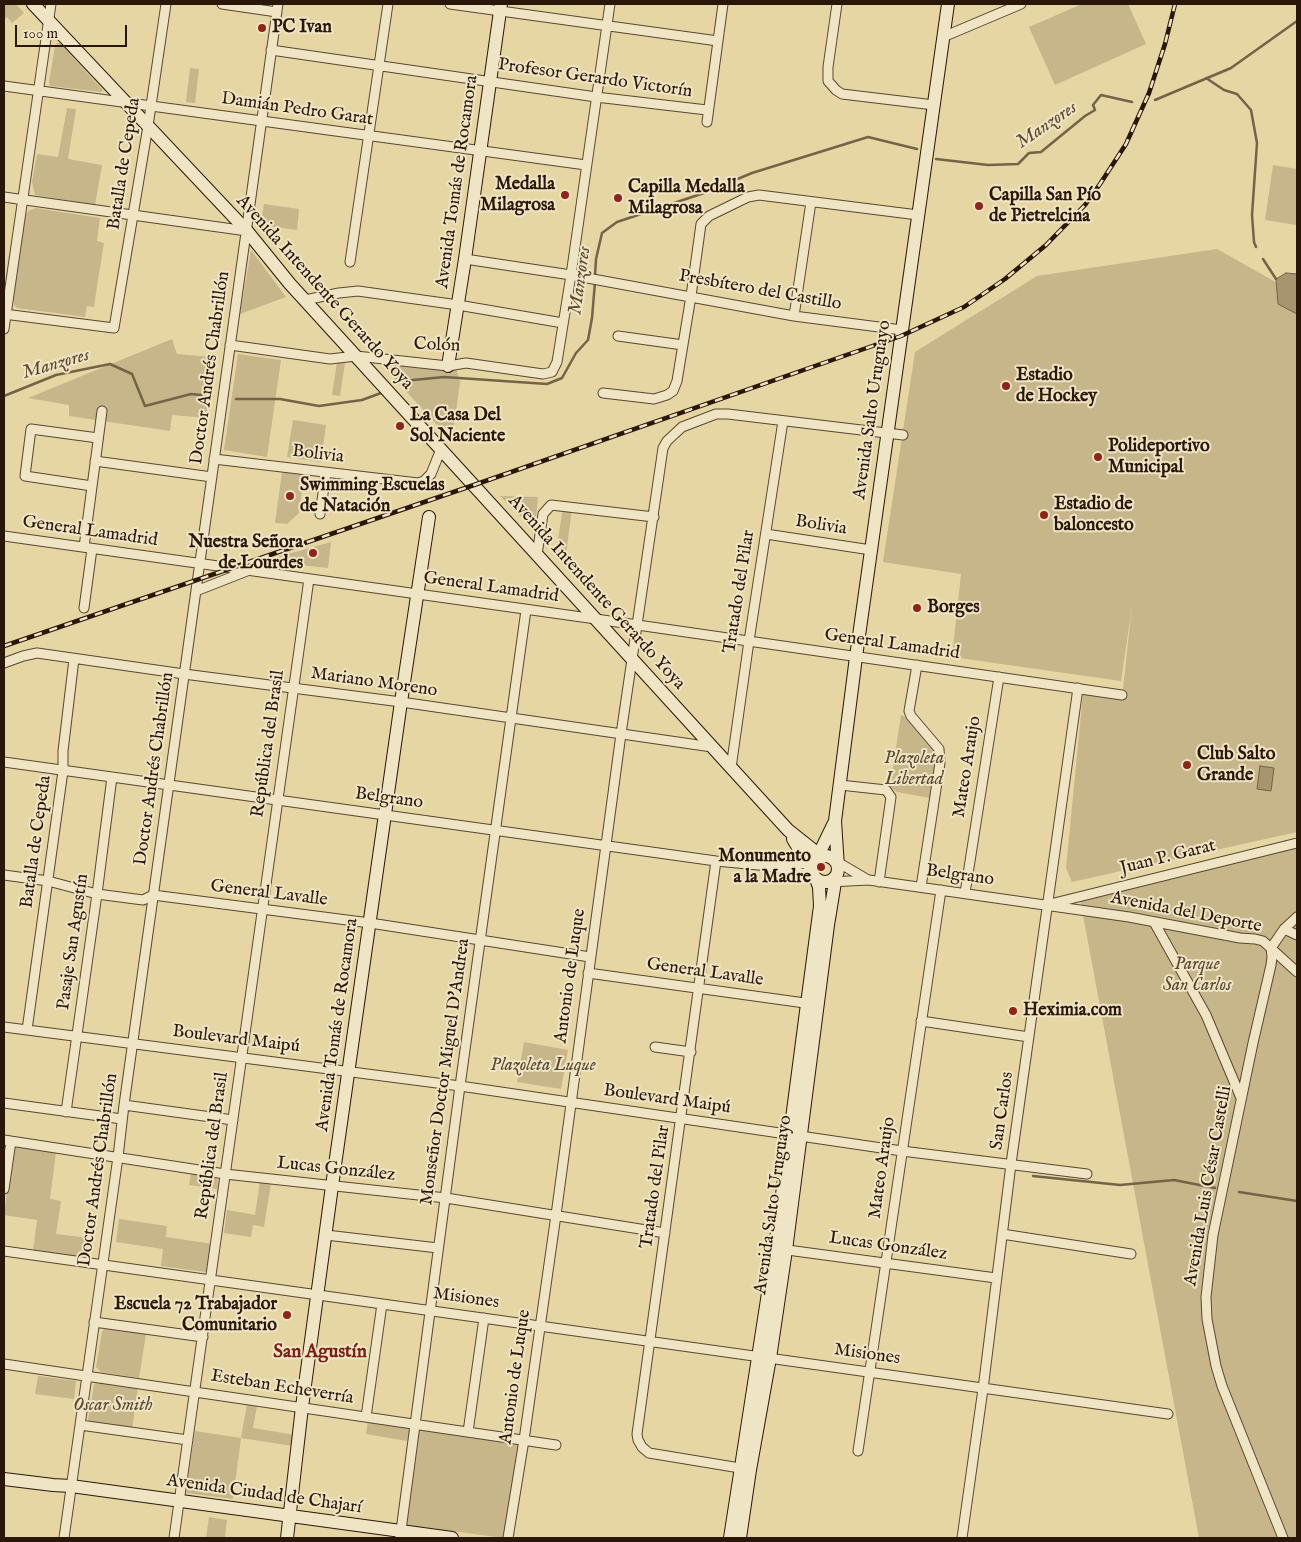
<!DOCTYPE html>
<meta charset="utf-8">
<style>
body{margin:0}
#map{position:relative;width:1301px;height:1542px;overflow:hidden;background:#e6d6a4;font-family:"IM FELL English",serif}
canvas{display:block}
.frame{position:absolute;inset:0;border:5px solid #2a1709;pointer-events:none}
.scale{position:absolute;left:15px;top:25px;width:112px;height:22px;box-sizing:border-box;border:2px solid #2a1709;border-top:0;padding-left:6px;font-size:15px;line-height:18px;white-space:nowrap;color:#2a1709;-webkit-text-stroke:4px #efe4c4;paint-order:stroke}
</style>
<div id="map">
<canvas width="1301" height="1542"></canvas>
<div class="frame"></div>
<div class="scale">100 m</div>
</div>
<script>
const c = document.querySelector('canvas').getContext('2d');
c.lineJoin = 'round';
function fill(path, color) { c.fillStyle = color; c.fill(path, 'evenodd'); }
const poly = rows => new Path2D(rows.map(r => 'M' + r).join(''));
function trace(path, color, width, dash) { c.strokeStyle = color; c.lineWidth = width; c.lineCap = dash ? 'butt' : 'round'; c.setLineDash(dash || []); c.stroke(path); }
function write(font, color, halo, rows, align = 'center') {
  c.font = font + ' "IM FELL English",serif'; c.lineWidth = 4; c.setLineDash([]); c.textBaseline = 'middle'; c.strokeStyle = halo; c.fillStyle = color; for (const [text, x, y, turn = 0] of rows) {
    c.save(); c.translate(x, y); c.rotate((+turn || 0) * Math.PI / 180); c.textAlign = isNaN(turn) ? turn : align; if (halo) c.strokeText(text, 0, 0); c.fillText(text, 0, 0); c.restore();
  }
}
fill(poly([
 [4,4,16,4,24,13,12,23,7,17,4,19],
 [1082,4,1128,4,1146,44,1055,85,1029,27],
 [57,43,60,43,102,89,103,91,101,92,50,86,49,82,55,46],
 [190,68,199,69,195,103,186,102],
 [67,108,76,109,68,159,102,165,95,205,35,195,32,182,37,154,58,157],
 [1273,165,1297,169,1297,225,1265,220],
 [264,204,299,209,297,230,261,225],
 [36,208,100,218,97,241,104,243,97,286,94,307,87,306,85,317,17,308,14,305,14,295,24,218,28,211],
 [1217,249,1297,294,1297,832,1072,882,1066,868,1083,694,1122,698,1132,606,1121,681,952,657,961,574,883,562,915,352,1037,276],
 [251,250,286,297,240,314],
 [172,339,177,354,213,357,206,418,172,415,170,431,69,416,69,405,28,398],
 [238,354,281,360,267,457,224,450],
 [376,359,456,368,460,382,452,441],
 [337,362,345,363,340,396,332,395],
 [293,420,326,425,321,462,287,457],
 [282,472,304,475,299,513,287,524,275,523],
 [500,496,538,497,535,531],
 [563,507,572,508,565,562,556,553],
 [331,542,328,568,263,561],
 [901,715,908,718,937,751,930,798,897,792,890,787],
 [1297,848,1297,1538,1199,1538,1080,899],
 [524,1042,568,1050,561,1089,517,1082],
 [13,1146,56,1152,50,1199,61,1201,56,1234,89,1238,86,1258,33,1251,37,1220,4,1215],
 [191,1174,215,1177,218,1180,217,1189,189,1185],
 [260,1181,271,1183,264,1227,253,1225,251,1237,224,1233,227,1210,255,1215],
 [119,1219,167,1226,166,1237,213,1244,209,1270,205,1272,161,1266,163,1249,116,1242],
 [105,1328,146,1334,139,1378,101,1372,96,1367,102,1332],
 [38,1376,76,1381,74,1399,35,1394],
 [97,1381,138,1387,132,1430,93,1425,88,1420,94,1385],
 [247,1404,257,1406,253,1428,295,1435,293,1446,241,1438,233,1499,186,1493,195,1431,241,1438],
 [368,1420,410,1426,407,1441,366,1434],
 [420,1429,518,1443,504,1538,407,1525],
 [209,1517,227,1520,225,1538,206,1538]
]), '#c6b68a');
const water = poly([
 [1286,273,1297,274,1297,314,1278,304,1276,279,1286,273],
 [1260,766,1274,768,1271,791,1257,789,1260,766]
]);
fill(water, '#a6956f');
trace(water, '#746346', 1);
trace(poly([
 [1206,78,1224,90,1237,94,1251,110,1257,143,1252,215,1254,242,1256,247],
 [1155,100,1231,68,1297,21],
 [936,159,988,165,1018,164,1029,153,1041,152,1085,116,1095,110,1093,105,1101,95,1132,102],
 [1263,259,1276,279],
 [595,276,596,259,602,233,617,222,704,193,752,173,868,137,917,149],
 [403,381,444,377,547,384,562,378,576,353,588,340,592,318,595,282],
 [4,396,56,375,110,364,132,374,145,406,191,394,212,396],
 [236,399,280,399,319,406,362,400,381,393],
 [1033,1176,1120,1185,1174,1180,1215,1188],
 [1239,1192,1297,1201]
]), '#746346', 2.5);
const street = poly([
 [222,4,277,12],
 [450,4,718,41],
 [837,4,828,67,828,81,836,90,842,94,934,105],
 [943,37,1021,4],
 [271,50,596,97,707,110],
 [4,86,586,165],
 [707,122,723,4],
 [4,197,247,231],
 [465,259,571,275,794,316,902,330],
 [350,262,388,4],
 [305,300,339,293,358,291,458,305,563,323],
 [4,314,114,328,148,126,166,4],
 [794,316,811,202],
 [4,329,51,4],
 [618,336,683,345],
 [230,345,330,359,356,356,448,366,466,363,543,374,552,372,557,362,571,275,610,4],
 [603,393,654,399,667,395,673,391,677,381,691,296,701,224,709,216,748,197,759,195,918,215],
 [214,459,418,483,424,481,431,474,441,449],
 [95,461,212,477],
 [92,486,25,476,31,429,98,438],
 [320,514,326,473],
 [766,534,871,550],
 [4,536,596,619,1122,695],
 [84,547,102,411],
 [537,555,543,514,551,505,654,517],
 [196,591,247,571],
 [84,608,92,549],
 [4,663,23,656,37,653,184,674,401,702,712,747],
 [917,665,909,711,911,716,939,749,940,763,921,887],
 [4,762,716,861,769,866,814,876],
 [731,768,749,641,783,421],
 [840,785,886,790,891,797,879,882],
 [834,860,868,880],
 [716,861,637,1434,638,1440,642,1447,649,1453,746,1469],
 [779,865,811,863],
 [4,875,48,881,97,894,143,900,153,895,370,923,590,957],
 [829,882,869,880,1129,917,1240,938,1255,939,1263,941,1297,972],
 [965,893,999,677],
 [1050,904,1297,843],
 [1154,922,1206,1015,1241,1098],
 [1284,929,1297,935],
 [1271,948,1272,957,1271,965,1253,1043,1213,1235,1206,1297,1207,1319,1216,1366,1222,1386,1283,1538],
 [1271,948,1284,929,1297,917],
 [588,973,812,1004],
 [921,1021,1029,1037],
 [4,1027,460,1086,902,1151,1087,1174],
 [27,1030,63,771,63,751,74,659],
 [655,1047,691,1052],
 [4,1103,122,1119],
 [124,1105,233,1120],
 [66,1112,97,894,112,777],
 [4,1140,225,1174,446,1198,665,1233],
 [4,1189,11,1141],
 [1002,1234,1131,1254],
 [326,1235,438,1248],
 [780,1249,996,1278],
 [4,1251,1168,1414],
 [94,1322,203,1337],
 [4,1364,556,1445],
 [366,1417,382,1304],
 [80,1425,188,1440],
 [468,1432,484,1318],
 [858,1451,941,890],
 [64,1538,118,1157,124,1105,278,4],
 [174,1538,309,579],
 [400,1538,460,1086,526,610],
 [508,1538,524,1440,556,1215,621,734,663,448,667,441,682,427,716,414,728,414,903,435],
 [962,1538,983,1389,1011,1164,1078,688]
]);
const secondary = poly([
 [33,4,247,231,290,284,788,830,822,857],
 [448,366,465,259,501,4],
 [793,839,812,871],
 '812 869a13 13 0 1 1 26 0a13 13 0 1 1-26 0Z',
 [816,860,834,823],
 [838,867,835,821,856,657,948,4],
 [4,1479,53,1485,71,1486,452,1538],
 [287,1538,302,1407,332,1186,401,702,429,517],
 [730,1538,775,1248,807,1004,820,906,819,887,816,879],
 [740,1538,750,1470,770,1358,786,1250,828,925,836,876]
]);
trace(street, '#594730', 11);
trace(secondary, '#2a1709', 14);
trace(street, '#efe4c4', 9);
trace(secondary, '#efe4c4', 12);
const rail = poly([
 [4,646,474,485,901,336,964,307,1005,279,1046,245,1085,205,1100,184,1126,144,1149,93,1165,44,1175,4]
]);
trace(rail, '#2a1709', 4.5);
trace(rail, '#efe4c4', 2.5, [8]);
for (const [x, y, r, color] of [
 [262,28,5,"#8f2418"],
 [565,195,5,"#8f2418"],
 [618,198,5,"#8f2418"],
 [979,206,5,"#8f2418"],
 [1006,386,5,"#8f2418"],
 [400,426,5,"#8f2418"],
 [1098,457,5,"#8f2418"],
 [290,496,5,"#8f2418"],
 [1044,515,5,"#8f2418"],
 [313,553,5,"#8f2418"],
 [917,608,5,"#8f2418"],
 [1187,765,5,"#8f2418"],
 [821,867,5,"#8f2418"],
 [1013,1011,5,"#8f2418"],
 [287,1315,5,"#8f2418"]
]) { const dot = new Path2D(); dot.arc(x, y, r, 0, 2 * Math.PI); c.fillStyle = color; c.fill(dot); trace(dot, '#efe4c4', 2); }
write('bold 18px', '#2a1709', '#efe4c4', [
 ["PC Ivan",272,28],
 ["Medalla",555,185,"right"],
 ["Milagrosa",555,206,"right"],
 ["Capilla Medalla",628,188],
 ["Milagrosa",628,209],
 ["Capilla San Pío",989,196],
 ["de Pietrelcina",989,217],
 ["Estadio",1016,376],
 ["de Hockey",1016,397],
 ["La Casa Del",410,416],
 ["Sol Naciente",410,437],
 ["Polideportivo",1108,447],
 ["Municipal",1108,468],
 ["Swimming Escuelas",300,486],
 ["de Natación",300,507],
 ["Estadio de",1054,505],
 ["baloncesto",1054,526],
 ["Nuestra Señora",303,543,"right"],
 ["de Lourdes",303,564,"right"],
 ["Borges",927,608],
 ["Club Salto",1197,755],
 ["Grande",1197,776],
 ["Monumento",811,857,"right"],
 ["a la Madre",811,878,"right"],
 ["Heximia.com",1023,1011],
 ["Escuela 72 Trabajador",277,1305,"right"],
 ["Comunitario",277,1326,"right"]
], 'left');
write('18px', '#2a1709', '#efe4c4', [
 ["Profesor Gerardo Victorín",595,79,8],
 ["Damián Pedro Garat",297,110,8],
 ["Batalla de Cepeda",125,164,-81],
 ["Avenida Tomás de Rocamora",458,182,-82],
 ["Presbítero del Castillo",760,291,10],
 ["Avenida Intendente Gerardo Yoya",324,293,48],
 ["Colón",437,346,2],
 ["Doctor Andrés Chabrillón",211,368,-82],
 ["Avenida Salto Uruguayo",873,410,-82],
 ["Bolivia",318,455,7],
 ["Bolivia",821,526,9],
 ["General Lamadrid",90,532,8],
 ["General Lamadrid",491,588,8],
 ["Tratado del Pilar",740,592,-81],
 ["Avenida Intendente Gerardo Yoya",596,593,48],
 ["General Lamadrid",892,645,8],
 ["Mariano Moreno",374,683,8],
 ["República del Brasil",269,744,-82],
 ["Mateo Araujo",968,767,-81],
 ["Doctor Andrés Chabrillón",155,769,-82],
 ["Belgrano",389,799,8],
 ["Batalla de Cepeda",37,842,-82],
 ["Juan P. Garat",1168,858,-14],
 ["Belgrano",960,876,8],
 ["General Lavalle",269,894,7],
 ["Avenida del Deporte",1186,913,11],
 ["Pasaje San Agustín",74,942,-82],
 ["General Lavalle",705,973,8],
 ["Antonio de Luque",571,976,-82],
 ["Avenida Tomás de Rocamora",338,1025,-82],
 ["Boulevard Maipú",236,1040,7],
 ["Monseñor Doctor Miguel D'Andrea",446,1072,-82],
 ["Boulevard Maipú",667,1100,8],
 ["San Carlos",1003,1111,-82],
 ["República del Brasil",213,1146,-82],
 ["Mateo Araujo",883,1168,-82],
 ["Doctor Andrés Chabrillón",99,1170,-82],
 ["Lucas González",336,1170,6],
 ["Avenida Luis César Castelli",1209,1186,-80],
 ["Tratado del Pilar",656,1187,-82],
 ["Avenida Salto Uruguayo",774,1205,-82],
 ["Lucas González",888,1247,8],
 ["Misiones",466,1299,8],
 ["Misiones",867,1355,8],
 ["Antonio de Luque",516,1377,-82],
 ["Esteban Echeverría",282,1388,9],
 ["Avenida Ciudad de Chajarí",264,1495,8]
]);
write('italic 18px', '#594730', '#efe4c4', [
 ["Plazoleta",914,759],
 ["Libertad",914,780],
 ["Parque",1197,965],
 ["San Carlos",1197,986],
 ["Plazoleta Luque",543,1066],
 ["Oscar Smith",113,1406]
]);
write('italic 19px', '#5c4932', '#efe4c4', [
 ["Manzores",1047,126,-34],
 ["Manzores",581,281,-82],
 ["Manzores",56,365,-16]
]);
write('bold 19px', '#7a1f14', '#efe4c4', [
 ["San Agustín",320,1353]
]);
</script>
